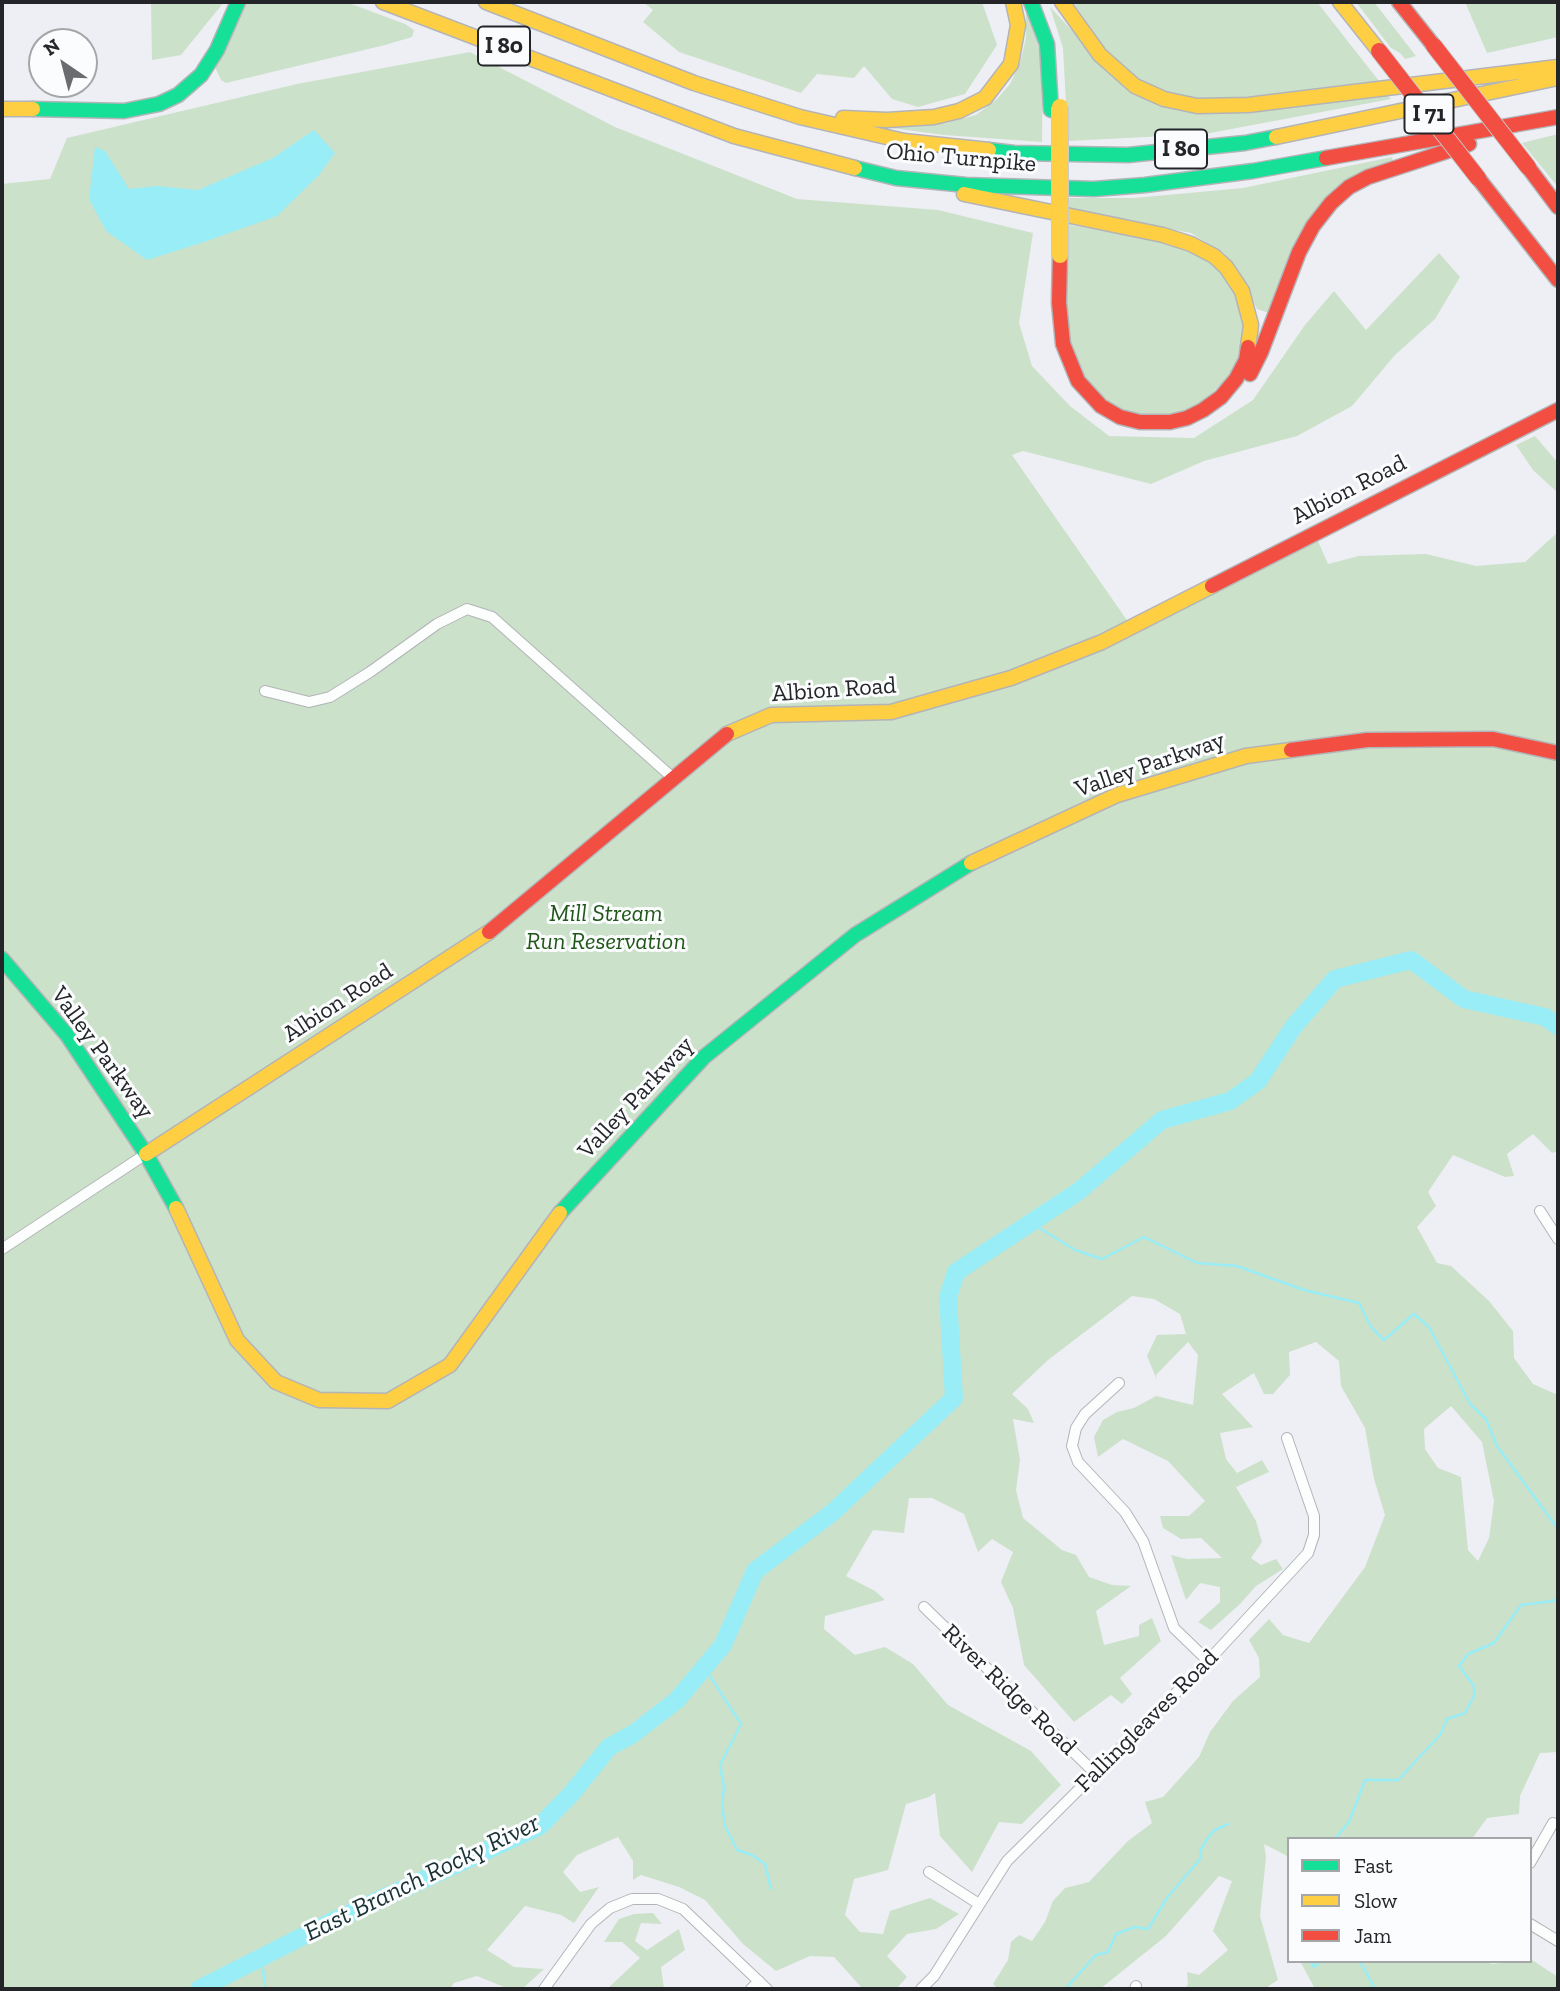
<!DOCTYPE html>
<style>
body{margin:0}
#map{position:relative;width:1560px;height:1991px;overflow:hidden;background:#eeeff4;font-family:"Zilla Slab",serif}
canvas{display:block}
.frame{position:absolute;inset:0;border:4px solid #232528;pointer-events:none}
.legend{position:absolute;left:1287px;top:1837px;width:245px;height:126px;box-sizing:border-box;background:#fbfcfd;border:2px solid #a5a6a8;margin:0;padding:9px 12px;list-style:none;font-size:21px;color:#232528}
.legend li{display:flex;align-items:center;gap:14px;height:35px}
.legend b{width:35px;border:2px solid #a5a6a8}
.north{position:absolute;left:28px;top:28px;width:70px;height:70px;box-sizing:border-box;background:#fbfcfd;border:2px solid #a5a6a8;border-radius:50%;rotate:325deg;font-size:19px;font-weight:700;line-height:28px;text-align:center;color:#232528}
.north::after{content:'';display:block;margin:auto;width:24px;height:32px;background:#6a6c6f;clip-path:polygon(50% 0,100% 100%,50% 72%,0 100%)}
</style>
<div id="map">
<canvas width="1560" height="1991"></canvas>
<div class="frame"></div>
<ul class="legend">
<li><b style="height:9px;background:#16e098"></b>Fast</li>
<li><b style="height:9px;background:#ffcf43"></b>Slow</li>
<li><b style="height:9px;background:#f24e42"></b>Jam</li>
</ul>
<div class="north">N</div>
</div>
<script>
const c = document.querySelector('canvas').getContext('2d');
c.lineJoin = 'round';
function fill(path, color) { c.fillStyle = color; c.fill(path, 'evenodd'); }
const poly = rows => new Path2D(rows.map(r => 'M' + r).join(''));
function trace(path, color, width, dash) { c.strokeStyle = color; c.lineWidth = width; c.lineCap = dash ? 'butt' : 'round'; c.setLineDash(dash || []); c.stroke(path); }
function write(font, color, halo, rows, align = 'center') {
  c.font = font + ' "Zilla Slab",serif'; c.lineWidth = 6; c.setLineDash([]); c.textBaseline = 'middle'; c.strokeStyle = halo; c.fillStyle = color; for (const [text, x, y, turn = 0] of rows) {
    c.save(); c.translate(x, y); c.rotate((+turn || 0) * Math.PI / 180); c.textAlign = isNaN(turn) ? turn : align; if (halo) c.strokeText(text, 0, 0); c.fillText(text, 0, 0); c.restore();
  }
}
fill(poly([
 [151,2,224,2,181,55,152,60],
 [245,2,346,2,405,24,414,30,412,37,385,45,226,83,221,80,215,67],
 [643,2,982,2,997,45,965,94,918,107,892,99,864,66,854,78,817,74,801,93,679,52,643,22,653,10],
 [1073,2,1317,2,1379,81,1269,95,1209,100,1184,97,1140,83,1112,58],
 [1356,2,1374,2,1416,56,1405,59,1400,53,1391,48],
 [1465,2,1558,2,1558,37,1487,53],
 [1050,7,1096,56,1162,104,1386,94,1391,99,1205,134,1068,141,1063,48],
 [1026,10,1043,59,1042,142,944,135,891,128,946,123,976,115,997,99,1010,84,1020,63,1026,38],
 [470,52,615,127,797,199,938,210,1033,233,1019,323,1032,366,1070,406,1109,436,1194,438,1253,400,1305,325,1334,291,1366,330,1439,253,1460,277,1435,319,1395,355,1352,406,1297,436,1204,461,1151,484,1023,451,1012,455,1131,626,1314,532,1328,564,1359,556,1426,554,1476,566,1525,562,1558,532,1558,1151,1552,1153,1533,1134,1507,1154,1514,1176,1505,1177,1453,1155,1428,1192,1436,1206,1417,1227,1437,1263,1451,1266,1489,1301,1513,1331,1514,1358,1533,1384,1558,1395,1558,1752,1540,1753,1520,1796,1519,1814,1487,1818,1472,1839,1289,1839,1289,1857,1264,1844,1266,1857,1260,1916,1278,1980,1264,1989,1185,1989,1188,1984,1187,1972,1199,1975,1228,1950,1213,1931,1232,1881,1219,1876,1166,1936,1100,1989,998,1989,993,1984,1008,1960,1011,1942,1019,1935,1032,1941,1045,1922,1053,1901,1065,1888,1089,1882,1128,1841,1152,1823,1145,1802,1163,1797,1199,1757,1210,1732,1233,1701,1260,1677,1259,1658,1249,1640,1269,1619,1283,1635,1309,1643,1365,1567,1385,1515,1374,1479,1365,1428,1341,1386,1339,1361,1316,1342,1289,1352,1290,1375,1273,1394,1264,1394,1254,1373,1222,1394,1253,1427,1220,1433,1226,1459,1237,1473,1262,1460,1269,1472,1236,1487,1256,1521,1262,1542,1251,1558,1261,1565,1276,1559,1283,1569,1256,1586,1240,1604,1211,1630,1198,1622,1220,1602,1220,1587,1200,1583,1186,1600,1171,1555,1187,1559,1222,1558,1201,1538,1181,1539,1163,1528,1160,1516,1189,1516,1205,1501,1168,1461,1123,1439,1098,1457,1094,1437,1103,1420,1117,1412,1134,1408,1156,1396,1193,1405,1198,1355,1188,1342,1156,1375,1157,1380,1147,1356,1157,1335,1186,1334,1180,1314,1154,1299,1132,1296,1048,1360,1012,1394,1028,1409,1034,1423,1013,1419,1020,1460,1016,1490,1023,1518,1062,1550,1076,1555,1089,1577,1112,1585,1131,1586,1096,1611,1104,1645,1139,1636,1139,1625,1152,1618,1161,1641,1120,1678,1132,1694,1122,1704,1111,1695,1074,1722,1024,1665,1013,1608,1001,1582,1013,1552,992,1539,978,1552,964,1514,932,1498,909,1498,904,1533,873,1530,846,1576,875,1591,885,1600,825,1616,824,1629,855,1655,885,1647,913,1664,948,1705,1031,1751,1061,1785,1022,1824,999,1822,972,1872,940,1836,935,1793,929,1797,906,1804,888,1870,854,1879,845,1915,860,1932,883,1934,890,1911,917,1902,930,1898,959,1914,936,1929,907,1934,887,1956,907,1977,896,1989,863,1989,834,1957,810,1956,776,1971,743,1944,705,1900,679,1887,641,1875,633,1880,633,1861,618,1837,577,1855,563,1872,580,1892,599,1887,574,1923,561,1915,525,1906,487,1950,514,1967,544,1969,522,1989,509,1989,477,1976,454,1983,450,1989,2,1989,2,184,50,179,67,138,297,84],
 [1451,1406,1482,1442,1494,1501,1489,1538,1478,1561,1468,1550,1461,1477,1438,1468,1425,1449,1424,1429],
 [1558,134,1558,187,1522,143],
 [1392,157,1393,162,1351,180,1269,313,1257,309,1247,287,1224,253,1191,233,1069,210,1069,198,1134,198,1243,188],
 [1069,225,1161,240,1209,258,1242,303,1244,345,1229,378,1193,409,1168,417,1140,416,1117,410,1087,380,1070,349,1067,317],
 [1535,436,1558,463,1558,493,1533,470,1516,445],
 [653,1913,662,1924,641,1923,635,1941,647,1950,679,1929,685,1950,661,1967,664,1989,607,1989,640,1958,622,1942,604,1942,619,1919,634,1914],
 [1532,1960,1558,1977,1558,1989,1315,1989,1300,1961,1490,1961,1491,1964]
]), '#cbe1ca');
fill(poly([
 [314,130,335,153,318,176,277,216,204,242,147,260,106,231,89,199,95,147,105,151,129,189,156,186,198,190,273,158]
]), '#99edf7');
trace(poly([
 [1031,1223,1075,1250,1102,1259,1144,1237,1197,1263,1237,1266,1304,1290,1359,1303,1371,1327,1384,1340,1414,1314,1429,1327,1470,1404,1486,1419,1497,1446,1558,1529],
 [704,1667,741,1724,720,1765,724,1787,722,1804,725,1826,737,1850,752,1855,765,1864,771,1889],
 [1335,1839,1349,1822,1365,1780,1398,1780,1440,1735,1447,1719,1465,1713,1474,1696,1474,1686,1459,1666,1468,1654,1494,1643,1521,1605,1553,1601,1558,1597],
 [258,1959,263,1970,265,1989],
 [1310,1961,1314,1967,1321,1961],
 [1360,1961,1375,1989],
 [1065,1989,1096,1955,1108,1952,1116,1934,1135,1927,1148,1929,1167,1898,1200,1859,1201,1849,1210,1835,1215,1830,1228,1824]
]), '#99edf7', 2.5);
trace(poly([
 [199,1989,331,1922,540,1826,572,1793,609,1747,633,1734,677,1700,723,1645,755,1571,833,1512,954,1398,948,1297,956,1272,1079,1191,1162,1120,1230,1101,1258,1081,1294,1026,1335,979,1411,960,1464,999,1545,1017,1558,1026]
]), '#99edf7', 18);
const street = poly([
 [265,691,309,702,330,697,370,672,437,624,467,609,492,617,673,778],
 [1540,1211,1558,1239],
 [2,1249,146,1154],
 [1119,1383,1085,1414,1076,1428,1072,1446,1078,1462,1125,1512,1143,1541,1174,1628,1208,1661],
 [924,1607,1095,1773],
 [1530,1863,1553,1823],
 [929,1872,979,1904],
 [1530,1924,1558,1941],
 [544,1989,591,1924,610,1908,632,1899,658,1899,683,1909,767,1989],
 [751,1989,759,1981],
 [921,1989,934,1976,1007,1861,1208,1661,1308,1553,1314,1535,1314,1516,1287,1438],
 [1135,1989,1136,1986]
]);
const fast = poly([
 [1031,2,1047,44,1051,110],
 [33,109,124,111,159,104,178,95,201,75,217,50,238,2],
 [989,150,1014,153,1128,155,1245,143,1276,137],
 [855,168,896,178,966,185,1094,189,1145,185,1253,171,1326,158],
 [2,959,67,1035,146,1154,176,1208],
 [560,1213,704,1057,855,935,971,863]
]);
const slow = poly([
 [383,2,734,136,855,168],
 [486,2,694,83,800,117,904,141,989,150],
 [1062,2,1100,55,1135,86,1164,99,1197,106,1248,105,1558,67],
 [1340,2,1379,51],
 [2,109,33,109],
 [843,118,887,120,934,117,959,111,985,98,1011,64,1018,25,1013,2],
 [1276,137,1558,78],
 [964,194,1163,235,1191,244,1214,256,1226,267,1242,291,1251,325,1248,347],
 [727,734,771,715,891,712,1011,678,1102,642,1212,586],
 [971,863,1117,795,1246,756,1291,750],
 [146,1154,489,932],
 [176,1208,237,1340,276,1382,319,1400,388,1401,450,1365,560,1213]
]);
const jam = poly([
 [1399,2,1434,46],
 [1326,158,1558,117],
 [1528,167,1558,207],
 [1478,178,1558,280],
 [1060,255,1059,303,1063,344,1078,381,1101,406,1120,417,1140,422,1170,422,1187,418,1203,410,1221,397,1236,379,1246,360,1248,347],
 [1250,374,1261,352,1299,252,1313,226,1331,203,1349,187,1368,177,1469,144],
 [1212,586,1558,410],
 [1291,750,1367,740,1493,739,1558,753],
 [489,932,727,734]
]);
trace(street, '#b3b4b8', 12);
trace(fast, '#b3b4b8', 17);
trace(slow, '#b3b4b8', 17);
trace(jam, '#b3b4b8', 17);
trace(street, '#fcfdfd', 10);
trace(fast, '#16e098', 14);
trace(slow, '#ffcf43', 14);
trace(jam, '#f24e42', 14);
const slowBridge = poly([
 [1060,107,1060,255]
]);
const jamBridge = poly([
 [1434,46,1528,167],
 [1379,51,1478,178]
]);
trace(slowBridge, '#c8cacc', 18, []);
trace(jamBridge, '#c8cacc', 18, []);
trace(slowBridge, '#ffcf43', 16);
trace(jamBridge, '#f24e42', 16);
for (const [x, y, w] of [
 [504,46,52],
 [1429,114,49],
 [1181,149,52]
]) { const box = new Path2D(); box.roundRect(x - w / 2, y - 19.5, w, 39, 5); c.fillStyle = '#fbfcfd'; c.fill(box); trace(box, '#232528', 2); }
write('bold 23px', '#232528', null, [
 ["I 80",504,46],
 ["I 71",1429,114],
 ["I 80",1181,149]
]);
write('24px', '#232528', '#fbfcfd', [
 ["Ohio Turnpike",961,158,5],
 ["Albion Road",1349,490,-27],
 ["Albion Road",834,690,-4],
 ["Valley Parkway",1150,765,-19],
 ["Albion Road",338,1003,-33],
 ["Valley Parkway",102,1053,54],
 ["Valley Parkway",636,1098,-47],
 ["River Ridge Road",1009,1690,44],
 ["Fallingleaves Road",1147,1721,-45]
]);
write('italic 24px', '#205718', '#fbfcfd', [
 ["Mill Stream",606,914],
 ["Run Reservation",606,942]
]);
write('italic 26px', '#1a3032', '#fbfcfd', [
 ["East Branch Rocky River",422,1878,-26]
]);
</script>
